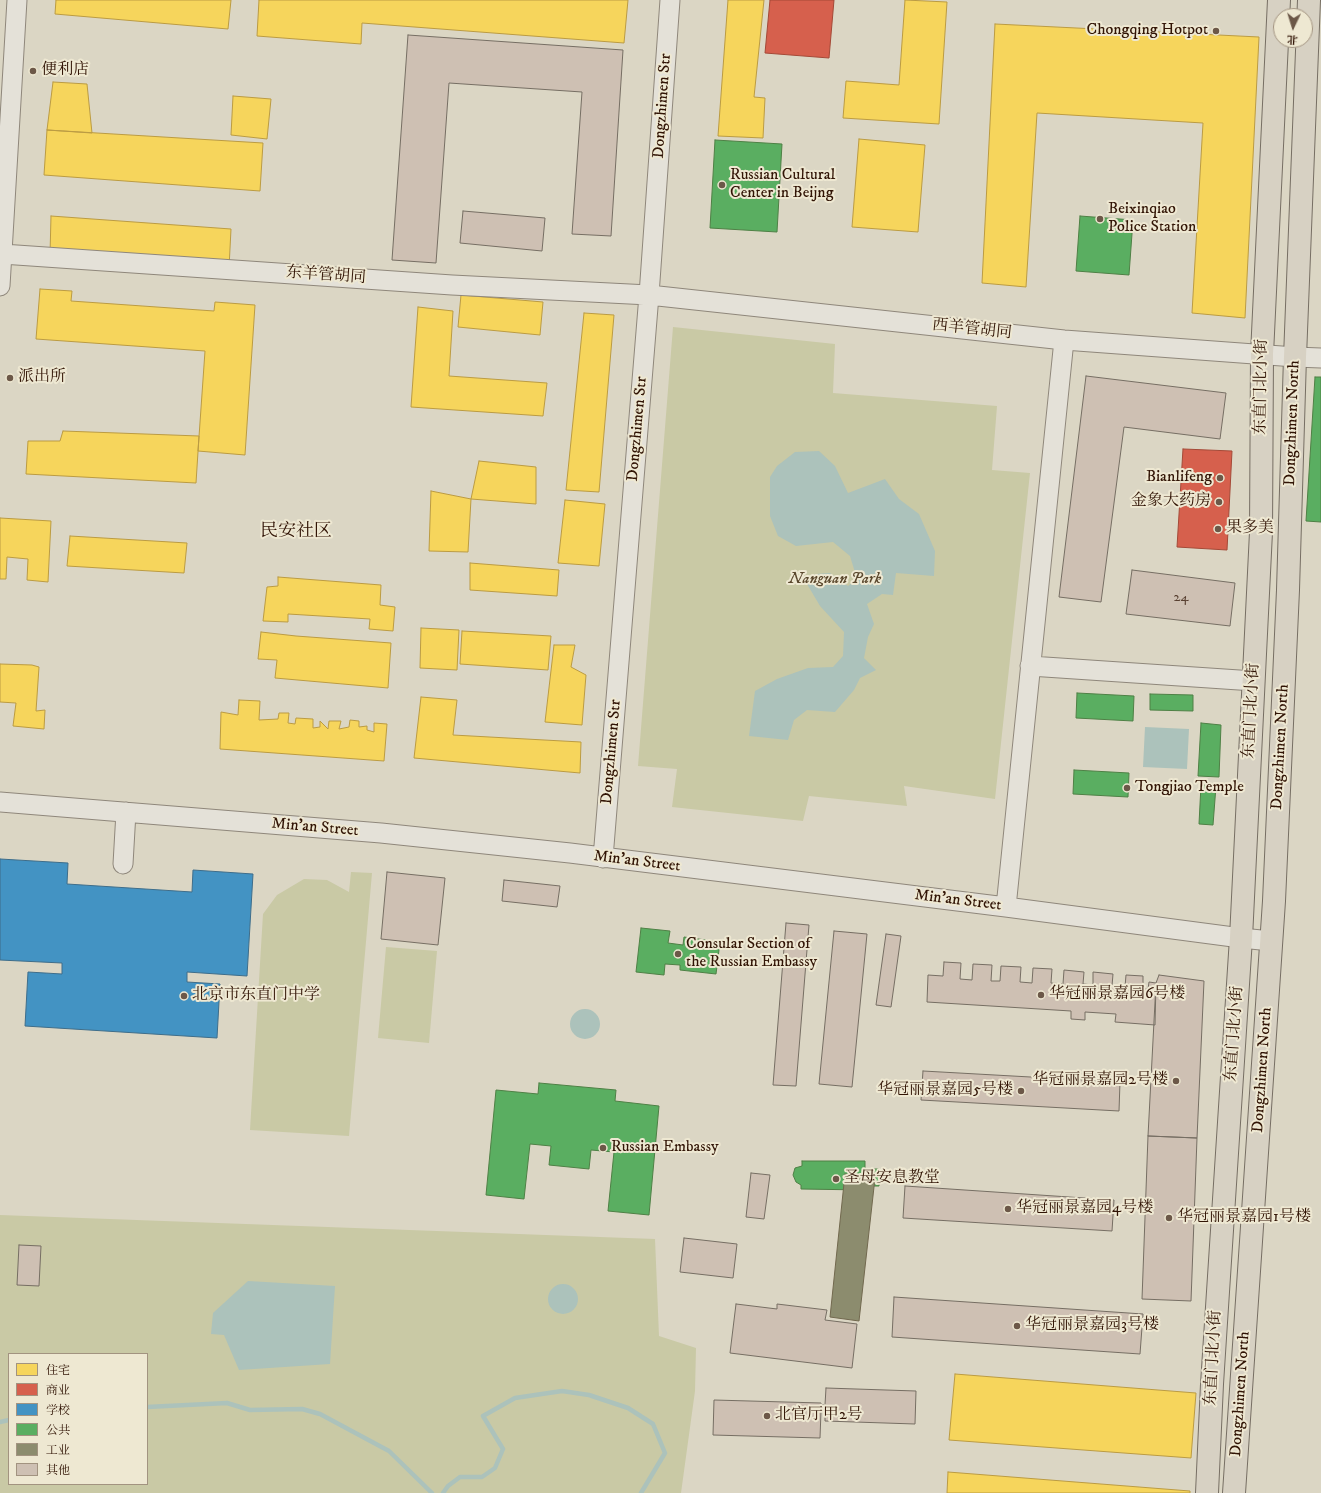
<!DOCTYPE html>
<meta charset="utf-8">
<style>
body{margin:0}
#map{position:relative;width:1321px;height:1493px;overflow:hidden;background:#dbd6c4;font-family:"IM FELL DW Pica","Noto Serif SC",serif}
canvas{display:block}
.legend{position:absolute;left:8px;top:1353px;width:140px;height:132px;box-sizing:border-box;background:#eee8d2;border:1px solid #a29380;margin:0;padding:5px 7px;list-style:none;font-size:12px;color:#311405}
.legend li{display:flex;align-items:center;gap:8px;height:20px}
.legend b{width:20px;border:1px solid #a29380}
.north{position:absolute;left:1273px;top:8px;width:40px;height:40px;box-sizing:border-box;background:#eee8d2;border:1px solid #a29380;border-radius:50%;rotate:184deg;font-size:11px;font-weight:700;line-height:16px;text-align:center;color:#311405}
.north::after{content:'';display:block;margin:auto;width:14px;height:18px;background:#6c5848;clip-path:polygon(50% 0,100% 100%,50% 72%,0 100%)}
</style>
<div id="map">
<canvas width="1321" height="1493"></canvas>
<ul class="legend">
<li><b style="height:11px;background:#f6d55c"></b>住宅</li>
<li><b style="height:11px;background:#d6604d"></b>商业</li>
<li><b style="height:11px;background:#4393c3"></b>学校</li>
<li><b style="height:11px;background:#5aae61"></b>公共</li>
<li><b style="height:11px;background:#8c8c6e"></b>工业</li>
<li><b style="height:11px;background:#cec0b3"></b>其他</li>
</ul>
<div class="north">北</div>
</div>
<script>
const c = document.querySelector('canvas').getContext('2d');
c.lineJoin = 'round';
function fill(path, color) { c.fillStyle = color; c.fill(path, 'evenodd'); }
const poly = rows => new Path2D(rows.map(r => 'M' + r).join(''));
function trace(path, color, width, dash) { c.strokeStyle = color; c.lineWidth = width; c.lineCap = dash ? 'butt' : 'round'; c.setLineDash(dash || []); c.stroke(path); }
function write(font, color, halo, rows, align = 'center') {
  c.font = font + ' "IM FELL DW Pica","Noto Serif SC",serif'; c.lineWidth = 4; c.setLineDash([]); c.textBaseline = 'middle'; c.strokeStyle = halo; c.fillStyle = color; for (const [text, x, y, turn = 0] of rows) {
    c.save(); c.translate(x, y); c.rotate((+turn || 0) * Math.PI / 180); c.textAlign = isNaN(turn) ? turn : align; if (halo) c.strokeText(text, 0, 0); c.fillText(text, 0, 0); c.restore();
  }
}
fill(poly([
 [673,327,835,344,833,393,997,406,992,470,1030,473,995,799,904,786,907,806,809,796,803,821,672,807,677,769,638,766],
 [351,872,372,873,349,1136,250,1130,263,914,277,895,304,879,327,880,349,892],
 [386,947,437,951,429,1043,378,1038],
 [0,1215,655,1239,659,1336,696,1348,695,1391,681,1493,0,1493],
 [9,1354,147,1354,147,1484,9,1484]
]), '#c9c9a5');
fill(poly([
 [819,451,835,466,848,493,885,479,899,499,919,514,935,551,934,576,896,573,893,595,882,594,867,604,874,624,868,637,864,658,876,670,860,678,854,690,835,712,807,710,794,720,788,740,749,736,755,691,777,679,808,668,833,667,843,656,844,632,820,606,807,584,815,574,830,573,848,586,857,579,850,556,833,542,796,546,778,536,770,516,770,477,777,466,795,452],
 [1145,727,1189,729,1187,769,1143,767],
 '570 1024a15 15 0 1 1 30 0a15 15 0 1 1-30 0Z',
 [248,1281,335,1286,330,1364,239,1370,224,1335,211,1334,213,1313],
 '548 1299a15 15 0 1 1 30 0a15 15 0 1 1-30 0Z'
]), '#acc2bb');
const homes = poly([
 [56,0,231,0,228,29,55,14,56,0],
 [259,0,628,0,624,43,362,23,361,44,257,36,259,0],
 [728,0,764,0,754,97,765,98,763,138,718,136,728,0],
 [905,0,947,2,939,124,843,118,846,81,899,85,905,0],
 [995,24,1259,37,1245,318,1192,313,1203,123,1037,113,1026,287,982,283,995,24],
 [53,82,87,84,92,133,47,130,53,82],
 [233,96,271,99,267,139,231,135,233,96],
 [47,130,263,143,260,191,44,175,47,130],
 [859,139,925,145,918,232,852,227,859,139],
 [51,216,231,229,229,268,50,255,51,216],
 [40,289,72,291,71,301,214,311,215,302,255,305,245,455,198,451,205,351,36,339,40,289],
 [461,295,543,302,540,335,458,327,461,295],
 [418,307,453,311,449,376,547,383,543,416,411,407,418,307],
 [584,313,614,315,599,492,566,490,584,313],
 [63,431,199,436,196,483,26,474,28,441,60,441,63,431],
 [479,461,536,467,536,504,471,499,479,461],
 [431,491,471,499,468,552,429,551,431,491],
 [565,500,605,504,599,566,558,563,565,500],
 [0,518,51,521,48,582,27,580,28,559,7,557,6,579,0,579,0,518],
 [70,536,187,543,184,573,67,566,70,536],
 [470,563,559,570,557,596,470,590,470,563],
 [278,577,381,585,380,605,395,607,393,631,369,629,370,619,288,614,288,622,263,621,267,587,278,586,278,577],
 [421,628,459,630,457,670,420,668,421,628],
 [462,631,551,636,548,670,460,664,462,631],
 [261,632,296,636,391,643,388,688,275,678,277,660,258,659,261,632],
 [554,645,575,645,571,667,586,675,582,725,545,722,554,645],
 [0,664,32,665,39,667,36,711,45,710,44,729,13,726,16,703,0,702,0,664],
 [421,697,457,700,453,735,581,742,580,773,414,758,421,697],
 [239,700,260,701,259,720,278,719,279,713,289,713,288,723,295,724,296,718,313,719,313,728,320,727,320,721,328,729,329,721,341,721,339,729,349,727,350,720,359,721,359,727,367,726,367,730,374,732,374,723,387,724,384,761,220,749,221,712,238,715,239,700],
 [955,1374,1196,1393,1191,1458,949,1440,955,1374],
 [948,1472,1190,1491,1190,1493,947,1493,948,1472]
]);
fill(homes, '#f6d55c');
trace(homes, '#bb9b42', 1);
const shops = poly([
 [770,0,834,0,829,58,765,53,770,0],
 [1183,449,1232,451,1227,550,1177,547,1183,449]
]);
fill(shops, '#d6604d');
trace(shops, '#a44937', 1);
const schools = poly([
 [0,859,68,863,67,884,192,892,193,870,253,874,247,976,187,972,187,982,220,984,217,1038,25,1026,28,972,62,974,62,963,0,960,0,859]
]);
fill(schools, '#4393c3');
trace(schools, '#3e6d8a', 1);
const public = poly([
 [715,140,782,144,777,232,710,228,715,140],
 [1080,216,1133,220,1129,275,1076,271,1080,216],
 [1315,377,1321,377,1321,522,1306,521,1315,377],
 [1077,693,1134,696,1133,721,1076,718,1077,693],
 [1150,694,1193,695,1193,711,1150,710,1150,694],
 [1201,723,1221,725,1219,777,1198,776,1201,723],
 [1074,770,1129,773,1128,797,1073,794,1074,770],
 [1201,785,1216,786,1213,825,1199,824,1201,785],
 [641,928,670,931,668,943,683,945,684,937,720,942,716,974,680,970,680,965,665,964,664,975,636,972,641,928],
 [539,1083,616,1090,615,1101,659,1106,649,1215,608,1211,614,1152,591,1150,589,1169,549,1165,551,1146,530,1144,524,1199,486,1195,496,1090,538,1094,539,1083],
 [802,1161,865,1161,865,1169,879,1169,879,1186,864,1186,864,1190,801,1189,801,1185,796,1182,793,1175,795,1168,802,1166,802,1161]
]);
fill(public, '#5aae61');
trace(public, '#4e8045', 1);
const industry = poly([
 [845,1174,875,1178,859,1321,830,1317,845,1174]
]);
fill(industry, '#8c8c6e');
trace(industry, '#71684e', 1);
trace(poly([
 [147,1407,227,1403,250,1410,302,1409,320,1414,389,1451,432,1493],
 [0,1422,9,1420],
 [443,1493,448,1486,460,1477,482,1477,495,1468,503,1449,483,1416,515,1398,562,1391,589,1395,628,1408,653,1424,665,1453,641,1493]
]), '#acc2bb', 4.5);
const building = poly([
 [408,35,623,50,611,236,572,234,582,92,449,83,436,263,392,260,408,35],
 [463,211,545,218,542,251,460,243,463,211],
 [1086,376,1226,393,1220,439,1124,427,1101,602,1059,597,1086,376],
 [1132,570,1235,583,1230,626,1126,614,1132,570],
 [387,872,445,878,438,945,381,939,387,872],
 [504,880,560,886,557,907,502,901,504,880],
 [786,923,809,925,796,1086,773,1085,786,923],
 [834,931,867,934,852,1087,819,1084,834,931],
 [886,934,901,936,891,1007,876,1005,886,934],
 [944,962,961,963,960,979,972,980,973,964,992,965,991,981,1000,981,1001,966,1021,967,1020,982,1032,983,1033,968,1052,969,1051,983,1063,984,1064,970,1084,972,1083,984,1093,985,1093,972,1113,974,1112,986,1125,987,1126,975,1143,976,1143,989,1148,989,1149,982,1156,983,1155,1025,1115,1022,1116,1014,1085,1012,1085,1020,1071,1019,1071,1011,927,1002,928,975,943,976,944,962],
 [1159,975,1204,981,1197,1138,1148,1136,1156,983,1159,975],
 [923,1071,1120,1082,1119,1111,921,1100,923,1071],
 [1148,1136,1197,1138,1191,1301,1142,1299,1148,1136],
 [751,1173,770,1175,764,1219,746,1217,751,1173],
 [905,1186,1114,1200,1112,1231,903,1218,905,1186],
 [684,1238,737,1244,733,1278,680,1272,684,1238],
 [19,1245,41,1246,39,1286,17,1285,19,1245],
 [894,1297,1143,1314,1140,1354,892,1337,894,1297],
 [736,1304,777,1309,777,1304,827,1310,825,1320,857,1324,852,1368,730,1353,736,1304],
 [826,1388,916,1391,915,1424,825,1421,825,1411,821,1411,820,1438,713,1435,714,1400,821,1403,821,1405,825,1405,826,1388]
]);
fill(building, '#cec0b3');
trace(building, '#766e63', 1);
const minor = poly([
 [2,254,452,285,649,295,1064,340,1295,357,1321,358],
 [0,286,17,0],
 [1030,666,1254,681],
 [0,802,381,833,570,853,1006,907,1241,938,1271,941],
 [603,858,649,295,670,0],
 [123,864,126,812],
 [1006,907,1064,340]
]);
const major = poly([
 [1207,1493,1212,1384,1241,938,1261,532,1262,354,1279,0],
 [1234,1493,1274,901,1288,590,1295,357,1309,0]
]);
trace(minor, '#8f877b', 21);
trace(major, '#766e63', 24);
trace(minor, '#e4e1d8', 19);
trace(major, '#d7d1c3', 22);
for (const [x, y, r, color] of [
 [1216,31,4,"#6c5848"],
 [33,71,4,"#6c5848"],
 [722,185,4,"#6c5848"],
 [1100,219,4,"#6c5848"],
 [10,378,4,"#6c5848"],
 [1220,478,4,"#6c5848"],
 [1219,502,4,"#6c5848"],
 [1218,529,4,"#6c5848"],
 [1127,788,4,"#6c5848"],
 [678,954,4,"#6c5848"],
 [1041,995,4,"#6c5848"],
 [184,996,4,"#6c5848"],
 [1176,1081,4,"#6c5848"],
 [1021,1091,4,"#6c5848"],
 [603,1148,4,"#6c5848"],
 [836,1179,4,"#6c5848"],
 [1008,1209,4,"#6c5848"],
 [1169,1218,4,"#6c5848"],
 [1017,1326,4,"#6c5848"],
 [767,1416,4,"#6c5848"]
]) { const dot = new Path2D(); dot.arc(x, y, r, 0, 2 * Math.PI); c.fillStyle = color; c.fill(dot); trace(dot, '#eee8d2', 1.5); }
write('14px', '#583f30', null, [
 ["24",1181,598]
]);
write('16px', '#311405', '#eee8d2', [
 ["Chongqing Hotpot",1208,31,"right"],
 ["便利店",41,71],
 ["Russian Cultural",730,176],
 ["Center in Beijng",730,194],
 ["Beixinqiao",1108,210],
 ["Police Station",1108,228],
 ["派出所",18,378],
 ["Bianlifeng",1212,478,"right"],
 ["金象大药房",1211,502,"right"],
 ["果多美",1226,529],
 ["Tongjiao Temple",1135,788],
 ["Consular Section of",686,945],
 ["the Russian Embassy",686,963],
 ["华冠丽景嘉园6号楼",1049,995],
 ["北京市东直门中学",192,996],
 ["华冠丽景嘉园2号楼",1168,1081,"right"],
 ["华冠丽景嘉园5号楼",1013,1091,"right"],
 ["Russian Embassy",611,1148],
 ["圣母安息教堂",844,1179],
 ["华冠丽景嘉园4号楼",1016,1209],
 ["华冠丽景嘉园1号楼",1177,1218],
 ["华冠丽景嘉园3号楼",1025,1326],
 ["北官厅甲2号",775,1416]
], 'left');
write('16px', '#311405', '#eee8d2', [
 ["Dongzhimen Str",663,106,-86],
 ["东羊管胡同",326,276,4],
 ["西羊管胡同",972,330,6],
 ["东直门北小街",1262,387,-89],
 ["Dongzhimen North",1293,423,-88],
 ["Dongzhimen Str",638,429,-85],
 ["东直门北小街",1252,711,-87],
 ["Dongzhimen North",1281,747,-87],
 ["Dongzhimen Str",612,752,-85],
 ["Min'an Street",315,828,5],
 ["Min'an Street",637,862,7],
 ["Min'an Street",958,901,7],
 ["东直门北小街",1235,1034,-86],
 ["Dongzhimen North",1263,1070,-86],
 ["东直门北小街",1214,1358,-87],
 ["Dongzhimen North",1241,1394,-86]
]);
write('italic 16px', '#5a472d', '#eee8d2', [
 ["Nanguan Park",835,580]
]);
write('18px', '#311405', '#eee8d2', [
 ["民安社区",296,532]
]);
</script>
